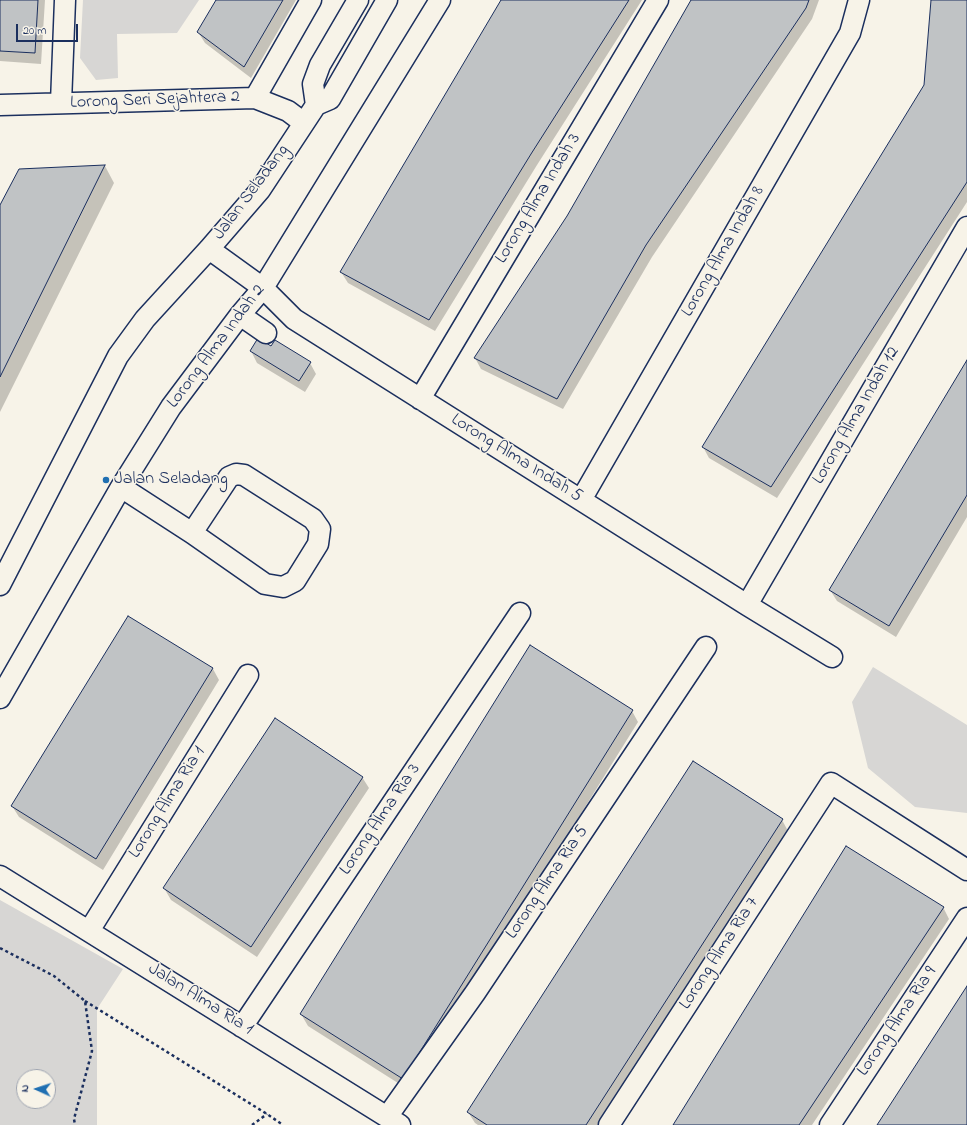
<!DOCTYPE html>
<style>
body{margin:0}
#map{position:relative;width:967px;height:1125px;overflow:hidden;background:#f7f3e8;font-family:"Indie Flower",sans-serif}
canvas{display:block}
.north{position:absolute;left:16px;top:1069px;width:40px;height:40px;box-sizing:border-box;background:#f7f3e8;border:1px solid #9fa5b1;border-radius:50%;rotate:273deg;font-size:11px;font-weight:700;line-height:16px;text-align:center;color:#1b2f5e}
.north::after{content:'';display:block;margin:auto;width:14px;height:18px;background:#1f6fb2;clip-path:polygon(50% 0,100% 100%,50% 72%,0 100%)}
.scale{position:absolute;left:16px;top:24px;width:62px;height:18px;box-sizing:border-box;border:2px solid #1b2f5e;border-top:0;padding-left:5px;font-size:12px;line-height:14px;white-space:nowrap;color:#1b2f5e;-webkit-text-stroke:3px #f7f3e8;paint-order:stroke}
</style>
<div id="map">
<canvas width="967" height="1125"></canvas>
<div class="north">N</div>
<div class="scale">20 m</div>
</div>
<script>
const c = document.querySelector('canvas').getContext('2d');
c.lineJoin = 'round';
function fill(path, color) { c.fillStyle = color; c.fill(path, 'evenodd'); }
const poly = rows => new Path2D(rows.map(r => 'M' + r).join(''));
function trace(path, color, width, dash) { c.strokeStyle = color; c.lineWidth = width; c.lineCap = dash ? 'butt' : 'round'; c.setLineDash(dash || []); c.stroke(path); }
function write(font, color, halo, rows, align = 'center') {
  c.font = font + ' "Indie Flower",sans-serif'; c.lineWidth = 3; c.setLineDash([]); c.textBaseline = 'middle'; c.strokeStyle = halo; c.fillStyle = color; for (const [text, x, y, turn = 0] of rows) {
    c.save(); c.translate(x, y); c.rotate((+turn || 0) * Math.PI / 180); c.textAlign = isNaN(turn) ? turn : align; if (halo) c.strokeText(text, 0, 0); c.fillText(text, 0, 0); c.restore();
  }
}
fill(poly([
 [83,0,199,0,177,33,117,34,118,78,96,80,80,58],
 [873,667,967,725,967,813,915,807,868,768,852,702],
 [0,900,123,969,97,1009,97,1125,0,1125],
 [24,1077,48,1077,48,1101,24,1101]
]), '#d7d6d4');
fill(poly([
 [0,0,45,0,41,64,0,61],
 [217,0,296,0,251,78,205,43,198,32],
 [502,0,642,0,537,165,435,331,348,283,341,272],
 [692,0,819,0,812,19,652,257,563,409,481,369,475,358,568,216],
 [932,0,967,0,967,202,777,498,709,458,703,447,925,85],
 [105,166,114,183,0,412,0,207,19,170],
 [271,347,310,363,316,374,305,392,257,363,251,351],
 [967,362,967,517,896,637,837,601,830,590],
 [128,617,213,669,219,680,103,870,19,817,12,806],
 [632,711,638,722,409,1090,308,1026,301,1014],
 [362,777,369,788,257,957,171,900,164,888],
 [782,820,788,831,599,1125,478,1125,475,1123,468,1112],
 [943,907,949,919,812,1125,674,1125]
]), '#0003');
const building = poly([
 [0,0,38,0,35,53,0,51,0,0],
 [216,0,283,0,244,67,197,32,216,0],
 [501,0,629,0,531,154,429,320,340,272,501,0],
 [691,0,809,0,806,8,646,245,557,399,474,358,567,216,691,0],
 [931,0,967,0,967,182,771,487,702,447,924,85,931,0],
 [105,165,0,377,0,205,19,169,105,165],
 [258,338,271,346,275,340,311,362,299,381,250,351,258,338],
 [967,360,967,495,889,626,829,590,967,360],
 [128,616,213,668,96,859,11,806,128,616],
 [530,645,633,710,403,1079,300,1014,530,645],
 [275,718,363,777,251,947,163,888,275,718],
 [693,761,783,819,586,1125,487,1125,467,1112,693,761],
 [846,846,944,907,799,1125,673,1125,846,846],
 [967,986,967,1125,877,1125,967,986]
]);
fill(building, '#c0c3c5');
trace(building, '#1b2f5e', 1);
const minor = poly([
 [255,98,311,0],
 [61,103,65,0],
 [0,105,255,98,288,111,304,123],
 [316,105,313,84,320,65,358,0],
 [209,249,263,288,294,319,747,605,832,657],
 [240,315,266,333],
 [420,399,658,0],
 [121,487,192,533,265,584,283,587,295,581,318,544,320,529,313,519,244,475,236,474,229,477,192,533],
 [581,500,850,33,859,0],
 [0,585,118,356,145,319,209,249,260,190,316,105,330,99,387,0],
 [747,605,967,227],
 [0,698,121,487,171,407,240,315,263,288,440,0],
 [0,876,400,1125],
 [89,931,248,675],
 [242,1027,520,613],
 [387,1117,475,993,706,647],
 [609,1125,831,783,967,870],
 [830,1125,967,918]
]);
trace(minor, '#1b2f5e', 23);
trace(poly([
 [0,948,54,976,85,1001,92,1051,74,1119,75,1125],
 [85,1001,267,1114,283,1125],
 [252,1125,267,1114]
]), '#1b2f5e', 2.5, [3, 3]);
trace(minor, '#f7f3e8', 20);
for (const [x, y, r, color] of [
 [106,480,4,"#1f6fb2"]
]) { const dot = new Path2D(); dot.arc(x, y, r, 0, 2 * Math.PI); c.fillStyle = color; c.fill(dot); trace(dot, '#f7f3e8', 1.5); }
write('18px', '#1b2f5e', '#f7f3e8', [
 ["Lorong Seri Sejahtera 2",155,101,-2],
 ["Jalan Seladang",252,193,-53],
 ["Lorong Alma Indah 3",539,199,-59],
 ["Lorong Alma Indah 8",724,252,-60],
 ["Lorong Alma Indah 2",217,347,-53],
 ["Lorong Alma Indah 12",857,416,-60],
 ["Lorong Alma Indah 5",516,459,32],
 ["Lorong Alma Ria 1",168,803,-58],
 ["Lorong Alma Ria 3",381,820,-56],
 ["Lorong Alma Ria 5",548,883,-56],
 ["Lorong Alma Ria 7",720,954,-57],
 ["Jalan Alma Ria 1",200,1000,32],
 ["Lorong Alma Ria 9",898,1022,-56]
]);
write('18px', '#1b2f5e', '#f7f3e8', [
 ["Jalan Seladang",114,480]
], 'left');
</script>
